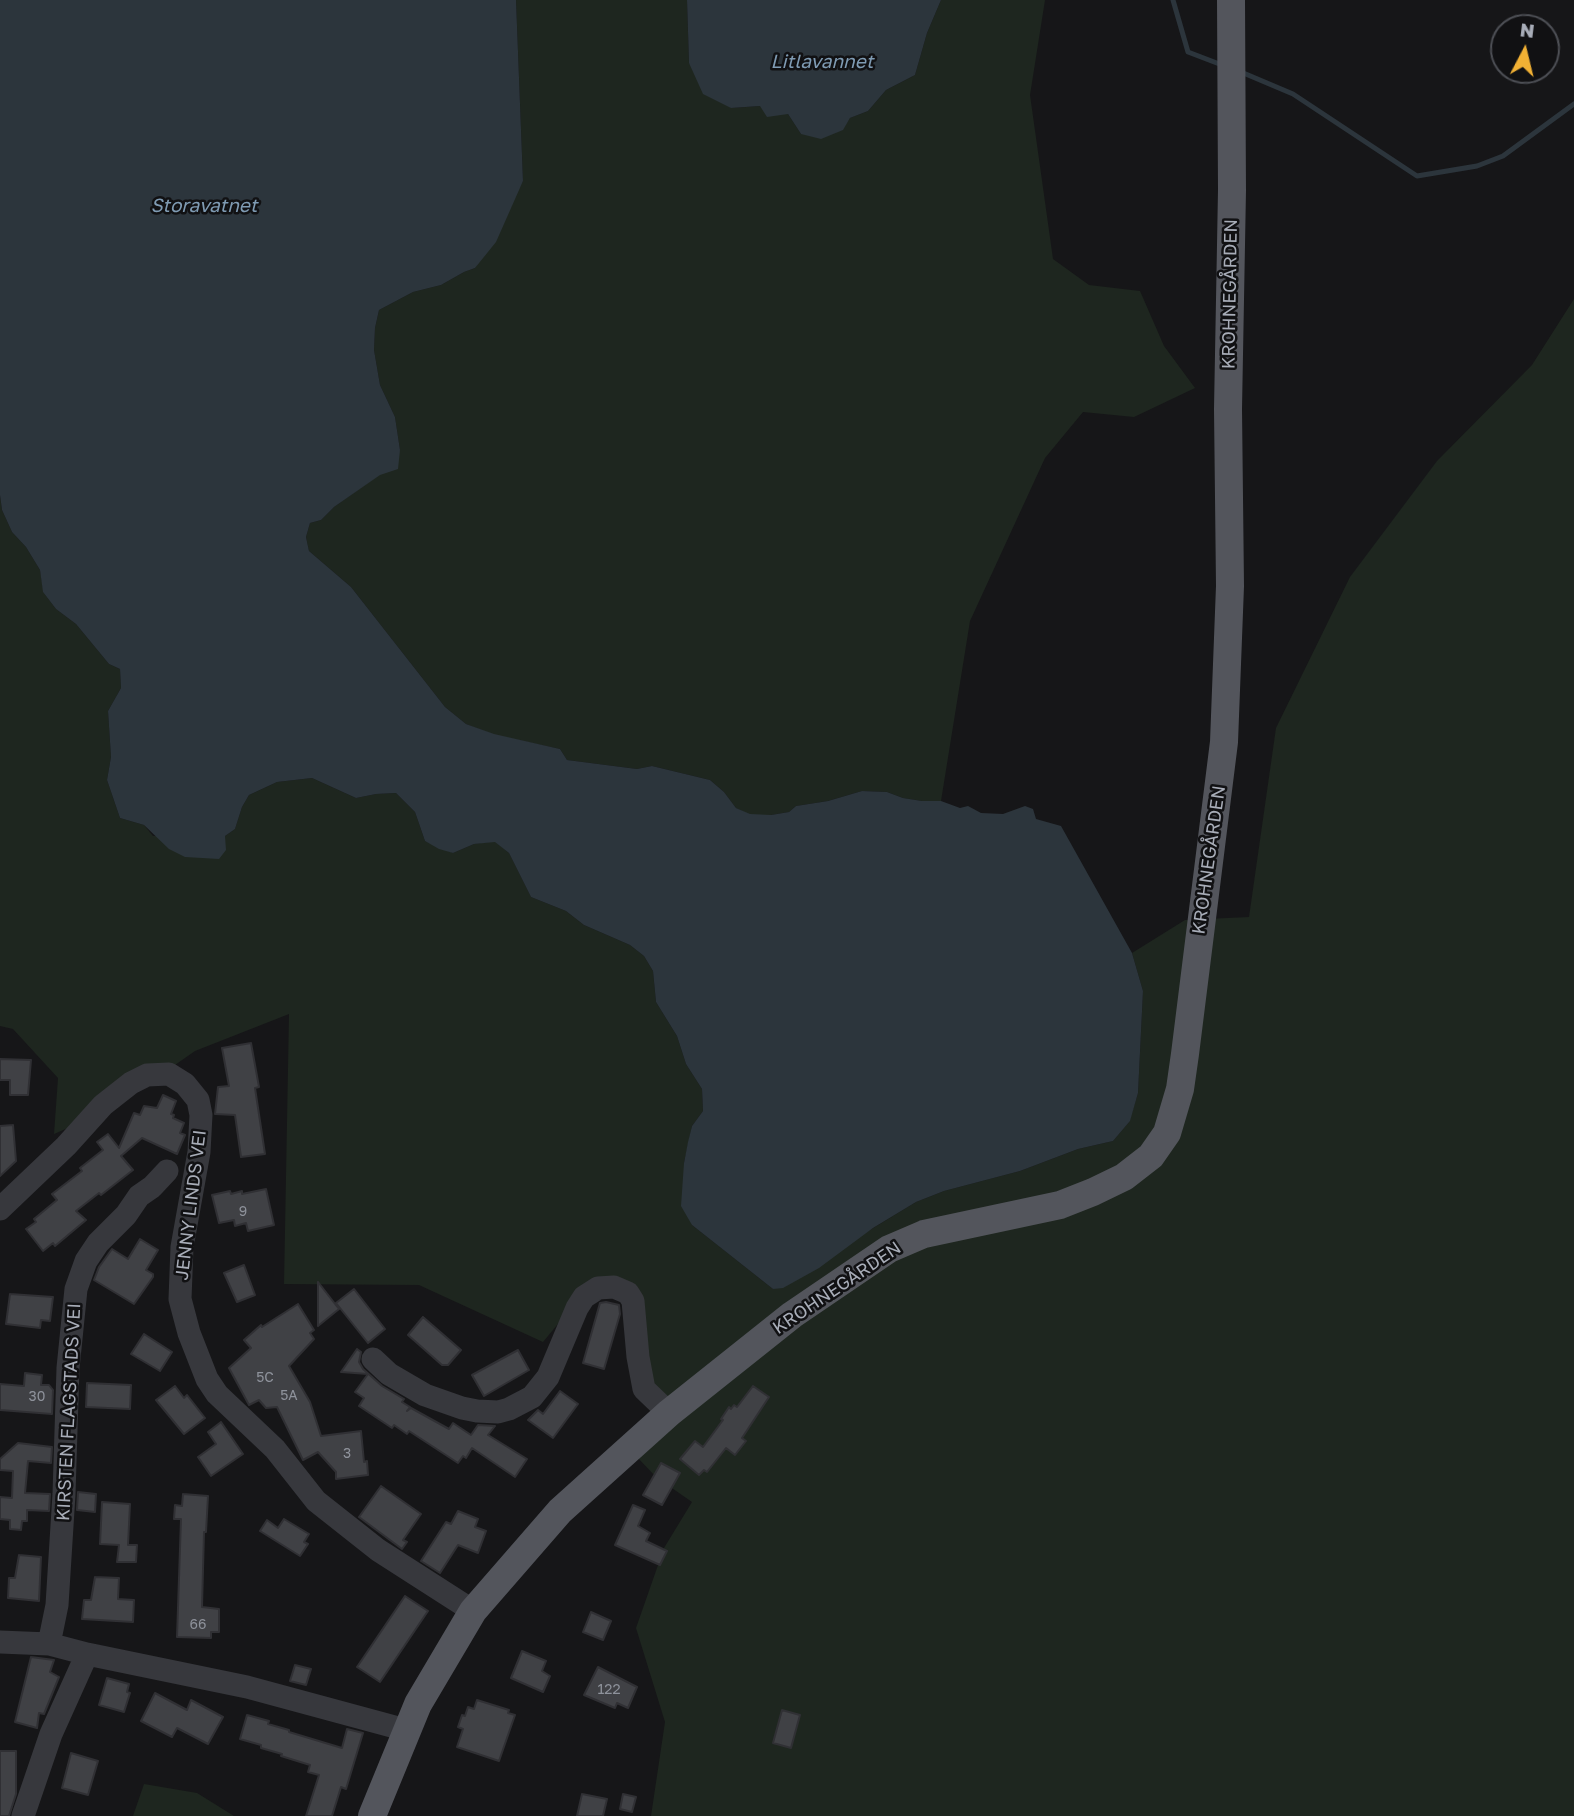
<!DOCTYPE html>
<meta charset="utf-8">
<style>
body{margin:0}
#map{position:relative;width:1574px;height:1816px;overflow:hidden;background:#161618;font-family:"Golos Text",sans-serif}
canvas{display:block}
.north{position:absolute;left:1490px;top:14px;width:70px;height:70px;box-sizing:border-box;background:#111113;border:2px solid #4d4f55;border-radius:50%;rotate:7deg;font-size:19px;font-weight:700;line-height:28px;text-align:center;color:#a8adb8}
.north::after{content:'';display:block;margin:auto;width:24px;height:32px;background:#f2b134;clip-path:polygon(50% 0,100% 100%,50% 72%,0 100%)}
</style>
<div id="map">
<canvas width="1574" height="1816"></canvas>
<div class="north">N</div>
</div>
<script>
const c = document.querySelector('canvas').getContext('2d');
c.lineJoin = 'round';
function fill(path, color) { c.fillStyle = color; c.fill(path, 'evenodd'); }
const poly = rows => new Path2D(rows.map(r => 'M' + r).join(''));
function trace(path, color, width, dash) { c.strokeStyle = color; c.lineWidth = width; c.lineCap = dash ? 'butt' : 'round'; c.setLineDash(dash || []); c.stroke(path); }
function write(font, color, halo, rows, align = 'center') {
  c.font = font + ' "Golos Text",sans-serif'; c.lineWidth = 5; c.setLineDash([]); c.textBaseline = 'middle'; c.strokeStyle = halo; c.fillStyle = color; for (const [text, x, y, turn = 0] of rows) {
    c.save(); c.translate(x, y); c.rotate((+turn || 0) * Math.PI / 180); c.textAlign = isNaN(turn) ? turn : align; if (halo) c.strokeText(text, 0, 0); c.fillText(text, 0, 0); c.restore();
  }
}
fill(poly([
 [516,0,687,0,689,63,731,108,760,106,788,114,801,134,842,130,850,118,868,111,886,90,915,75,927,33,941,0,1045,0,1030,95,1053,259,1089,285,1140,291,1164,346,1195,388,1134,417,1083,412,1045,458,970,621,941,801,922,801,903,798,887,792,862,791,828,801,796,806,789,812,771,815,750,815,736,808,724,792,710,780,652,766,637,769,567,760,560,749,494,735,466,724,445,707,351,587,309,551,306,537,310,523,321,520,334,507,380,474,400,450,395,417,380,385,374,350,375,328,379,310,413,292,441,285,464,272,475,268,523,181],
 [1574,299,1574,1816,651,1816,665,1722,636,1628,664,1548,692,1502,656,1477,637,1457,653,1400,631,1284,581,1296,543,1342,419,1285,284,1284,289,1014,195,1051,112,1109,54,1134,58,1078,13,1029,0,1026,0,495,2,510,12,532,26,547,40,570,44,593,56,609,76,624,109,664,120,669,121,688,108,711,111,757,107,780,120,818,144,825,153,836,225,836,235,829,242,807,249,795,277,782,312,778,356,798,376,794,396,793,415,812,425,841,453,853,474,844,495,841,509,853,531,897,566,911,584,925,630,945,644,956,653,971,656,1002,677,1036,686,1064,702,1089,703,1111,692,1126,684,1163,692,1225,773,1289,916,1202,944,1191,1020,1171,1078,1149,1113,1141,1129,1122,1138,1093,1143,991,1132,953,1185,920,1249,917,1276,728,1350,577,1437,461,1532,365],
 [144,1784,197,1793,234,1816,133,1816]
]), '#1e261f');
fill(poly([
 [0,0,516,0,523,181,496,242,475,268,464,272,441,285,413,292,379,310,375,328,374,350,380,385,395,417,400,450,398,469,380,475,334,507,321,520,310,523,306,537,309,551,351,587,445,707,466,724,494,734,560,749,567,760,637,769,652,766,710,780,724,792,736,808,750,814,771,815,789,812,796,806,828,801,862,791,887,792,903,798,922,801,941,801,960,808,968,806,981,813,1003,814,1025,806,1033,809,1036,819,1061,826,1132,953,1143,991,1138,1093,1130,1121,1113,1141,1078,1149,1020,1171,944,1191,916,1202,873,1228,819,1268,783,1288,773,1289,692,1225,681,1206,684,1163,688,1142,692,1126,703,1111,702,1089,686,1064,677,1036,656,1002,653,971,644,956,630,945,584,925,566,911,531,897,509,853,495,842,474,844,453,853,439,849,425,841,415,812,396,793,376,794,356,798,312,778,277,782,249,795,242,807,235,829,225,836,226,850,219,859,185,857,169,849,144,825,120,818,107,780,111,757,108,711,121,688,120,669,109,664,76,624,56,609,43,592,40,570,26,547,12,532,2,510,0,495],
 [687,0,941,0,927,33,915,75,886,90,868,111,850,118,843,130,821,139,801,134,788,114,767,117,760,106,731,108,703,94,689,63]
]), '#2c353c');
trace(poly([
 [1173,0,1188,52,1222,65],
 [1241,72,1293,94,1417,176,1477,166,1503,156,1574,104]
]), '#2c353c', 5);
const building = poly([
 [251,1043,259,1087,255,1088,265,1154,241,1157,235,1115,215,1114,218,1087,229,1086,222,1048,251,1043],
 [0,1059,31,1060,28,1095,10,1095,10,1080,0,1080,0,1059],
 [163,1095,176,1101,171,1114,174,1115,173,1118,184,1123,180,1133,185,1135,177,1154,142,1138,121,1156,133,1170,101,1195,99,1193,76,1211,86,1220,55,1246,53,1243,43,1251,26,1229,36,1222,34,1219,57,1200,52,1194,82,1171,80,1168,103,1150,97,1142,108,1134,119,1148,134,1113,140,1115,144,1106,157,1108,163,1095],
 [13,1125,16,1161,0,1176,0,1126,13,1125],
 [266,1189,274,1225,248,1231,246,1223,235,1226,234,1220,219,1223,212,1195,230,1191,231,1194,242,1191,242,1194,266,1189],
 [140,1239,158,1250,146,1270,153,1274,153,1277,134,1304,94,1280,99,1267,112,1249,128,1259,140,1239],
 [244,1265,255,1295,237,1302,224,1273,244,1265],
 [318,1282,339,1309,318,1326,318,1282],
 [354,1289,385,1329,368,1343,336,1303,354,1289],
 [10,1294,53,1297,50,1321,41,1320,40,1328,6,1324,10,1294],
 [606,1302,619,1305,620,1314,604,1369,583,1363,600,1303,606,1302],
 [298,1304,314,1330,310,1333,314,1339,289,1366,310,1402,321,1436,361,1431,364,1462,367,1461,368,1475,336,1479,336,1472,318,1452,303,1460,277,1407,266,1408,259,1400,249,1405,229,1368,251,1348,244,1340,261,1325,262,1327,298,1304],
 [423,1317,461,1350,448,1365,442,1365,408,1335,423,1317],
 [144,1334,172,1352,160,1371,131,1354,144,1334],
 [357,1349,361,1352,359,1362,363,1369,382,1386,404,1399,402,1402,410,1407,407,1411,411,1408,449,1429,453,1423,471,1435,478,1425,495,1426,488,1435,527,1459,515,1477,472,1448,466,1458,463,1456,458,1463,409,1431,407,1434,394,1425,392,1428,359,1406,364,1398,355,1392,368,1374,341,1372,357,1349],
 [518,1350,529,1370,484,1396,472,1375,518,1350],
 [25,1373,42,1375,41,1385,49,1385,53,1390,52,1414,0,1410,0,1384,24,1386,25,1373],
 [87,1383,131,1385,130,1409,86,1407,87,1383],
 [175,1386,184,1398,187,1395,205,1418,184,1434,156,1400,175,1386],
 [753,1386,769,1397,742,1438,746,1441,735,1455,726,1448,707,1472,704,1470,699,1475,680,1459,695,1441,703,1447,723,1420,721,1419,729,1407,731,1409,734,1405,737,1407,753,1386],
 [560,1391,578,1404,553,1438,528,1420,538,1410,543,1414,560,1391],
 [221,1422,243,1454,211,1476,198,1457,216,1444,208,1432,221,1422],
 [18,1443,52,1447,51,1463,28,1461,25,1493,50,1494,49,1511,27,1510,27,1521,22,1521,21,1530,10,1529,10,1520,0,1519,0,1497,12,1498,13,1471,0,1470,0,1459,18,1443],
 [661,1463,680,1473,662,1505,643,1495,661,1463],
 [381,1486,421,1514,403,1540,407,1542,402,1549,359,1517,381,1486],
 [78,1492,96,1494,95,1512,77,1510,78,1492],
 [183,1494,208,1496,206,1532,204,1532,202,1607,219,1609,219,1632,211,1632,211,1638,177,1637,181,1519,174,1519,175,1505,182,1506,183,1494],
 [102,1502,130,1504,128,1545,137,1545,136,1562,117,1562,119,1545,100,1544,102,1502],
 [633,1505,645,1510,638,1526,650,1533,646,1541,667,1551,660,1565,615,1545,633,1505],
 [458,1511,478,1519,475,1527,486,1531,478,1553,458,1545,440,1573,421,1561,446,1522,451,1524,458,1511],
 [284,1519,309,1534,304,1542,308,1544,300,1556,260,1531,267,1520,278,1528,284,1519],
 [19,1555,41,1557,39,1601,8,1598,9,1578,15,1578,19,1555],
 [95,1577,119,1578,118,1599,134,1600,133,1622,82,1619,84,1600,91,1600,95,1577],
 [405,1596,428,1611,380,1682,357,1667,405,1596],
 [591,1612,611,1621,603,1640,583,1632,591,1612],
 [522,1651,546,1661,542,1671,550,1676,543,1692,511,1678,522,1651],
 [31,1657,54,1660,50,1672,59,1677,44,1714,39,1713,37,1728,15,1722,31,1657],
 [295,1665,311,1669,306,1685,290,1681,295,1665],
 [598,1667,637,1687,628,1708,617,1703,615,1708,584,1695,598,1667],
 [107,1678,129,1684,127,1692,130,1693,124,1712,99,1705,107,1678],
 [155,1693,187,1710,191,1700,223,1717,208,1744,177,1728,172,1737,141,1721,155,1693],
 [477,1700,509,1710,508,1713,515,1715,499,1761,457,1747,463,1729,458,1727,462,1715,465,1716,468,1707,474,1709,477,1700],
 [782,1710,800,1715,791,1748,773,1743,782,1710],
 [247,1715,269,1721,268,1724,289,1730,289,1732,342,1748,347,1729,363,1733,346,1789,341,1787,332,1816,306,1816,319,1775,308,1772,310,1765,281,1756,282,1754,261,1748,261,1745,240,1739,247,1715],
 [0,1751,16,1751,16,1794,9,1816,0,1816,0,1751],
 [71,1753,98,1761,88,1795,62,1788,71,1753],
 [582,1794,607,1799,603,1816,577,1816,582,1794],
 [623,1794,636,1797,632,1812,620,1809,623,1794]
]);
fill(building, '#404145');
trace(building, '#303034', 2);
trace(poly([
 [0,1209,66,1146,103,1105,131,1083,147,1075,169,1074,185,1084,198,1100,201,1115,199,1152,182,1247,180,1299,189,1333,207,1379,217,1394,275,1449,316,1501,378,1550,473,1611],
 [373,1359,389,1374,425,1395,462,1408,477,1411,498,1412,509,1409,532,1397,548,1377,577,1308,584,1297,598,1288,614,1287,628,1293,633,1301,638,1357,644,1389,669,1413],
 [0,1642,49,1644,87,1654,247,1687,406,1730],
 [49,1644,57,1605,64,1494,68,1368,76,1289,86,1261,98,1243,126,1215,139,1196,152,1187,167,1171],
 [23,1816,51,1734,87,1654]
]), '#37383d', 23);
trace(poly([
 [372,1816,418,1704,473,1611,560,1511,669,1413,792,1315,889,1249,924,1234,1060,1205,1093,1192,1124,1177,1151,1156,1167,1133,1180,1089,1185,1054,1224,742,1230,586,1228,409,1232,190,1231,0]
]), '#53555c', 28);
write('14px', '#8e929b', null, [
 ["9",243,1212],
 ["5C",265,1378],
 ["5A",289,1396],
 ["30",37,1397],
 ["3",347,1454],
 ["66",198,1625],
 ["122",609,1690]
]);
write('18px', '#a8adb8', '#111113', [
 ["KROHNEGÅRDEN",1230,294,-89],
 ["KROHNEGÅRDEN",1209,860,-82],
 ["JENNY LINDS VEI",191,1205,-83],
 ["KROHNEGÅRDEN",837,1288,-34],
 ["KIRSTEN FLAGSTADS VEI",69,1412,-87]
]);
write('italic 19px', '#7f9bb3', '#111113', [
 ["Litlavannet",822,62],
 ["Storavatnet",204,206]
]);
</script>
